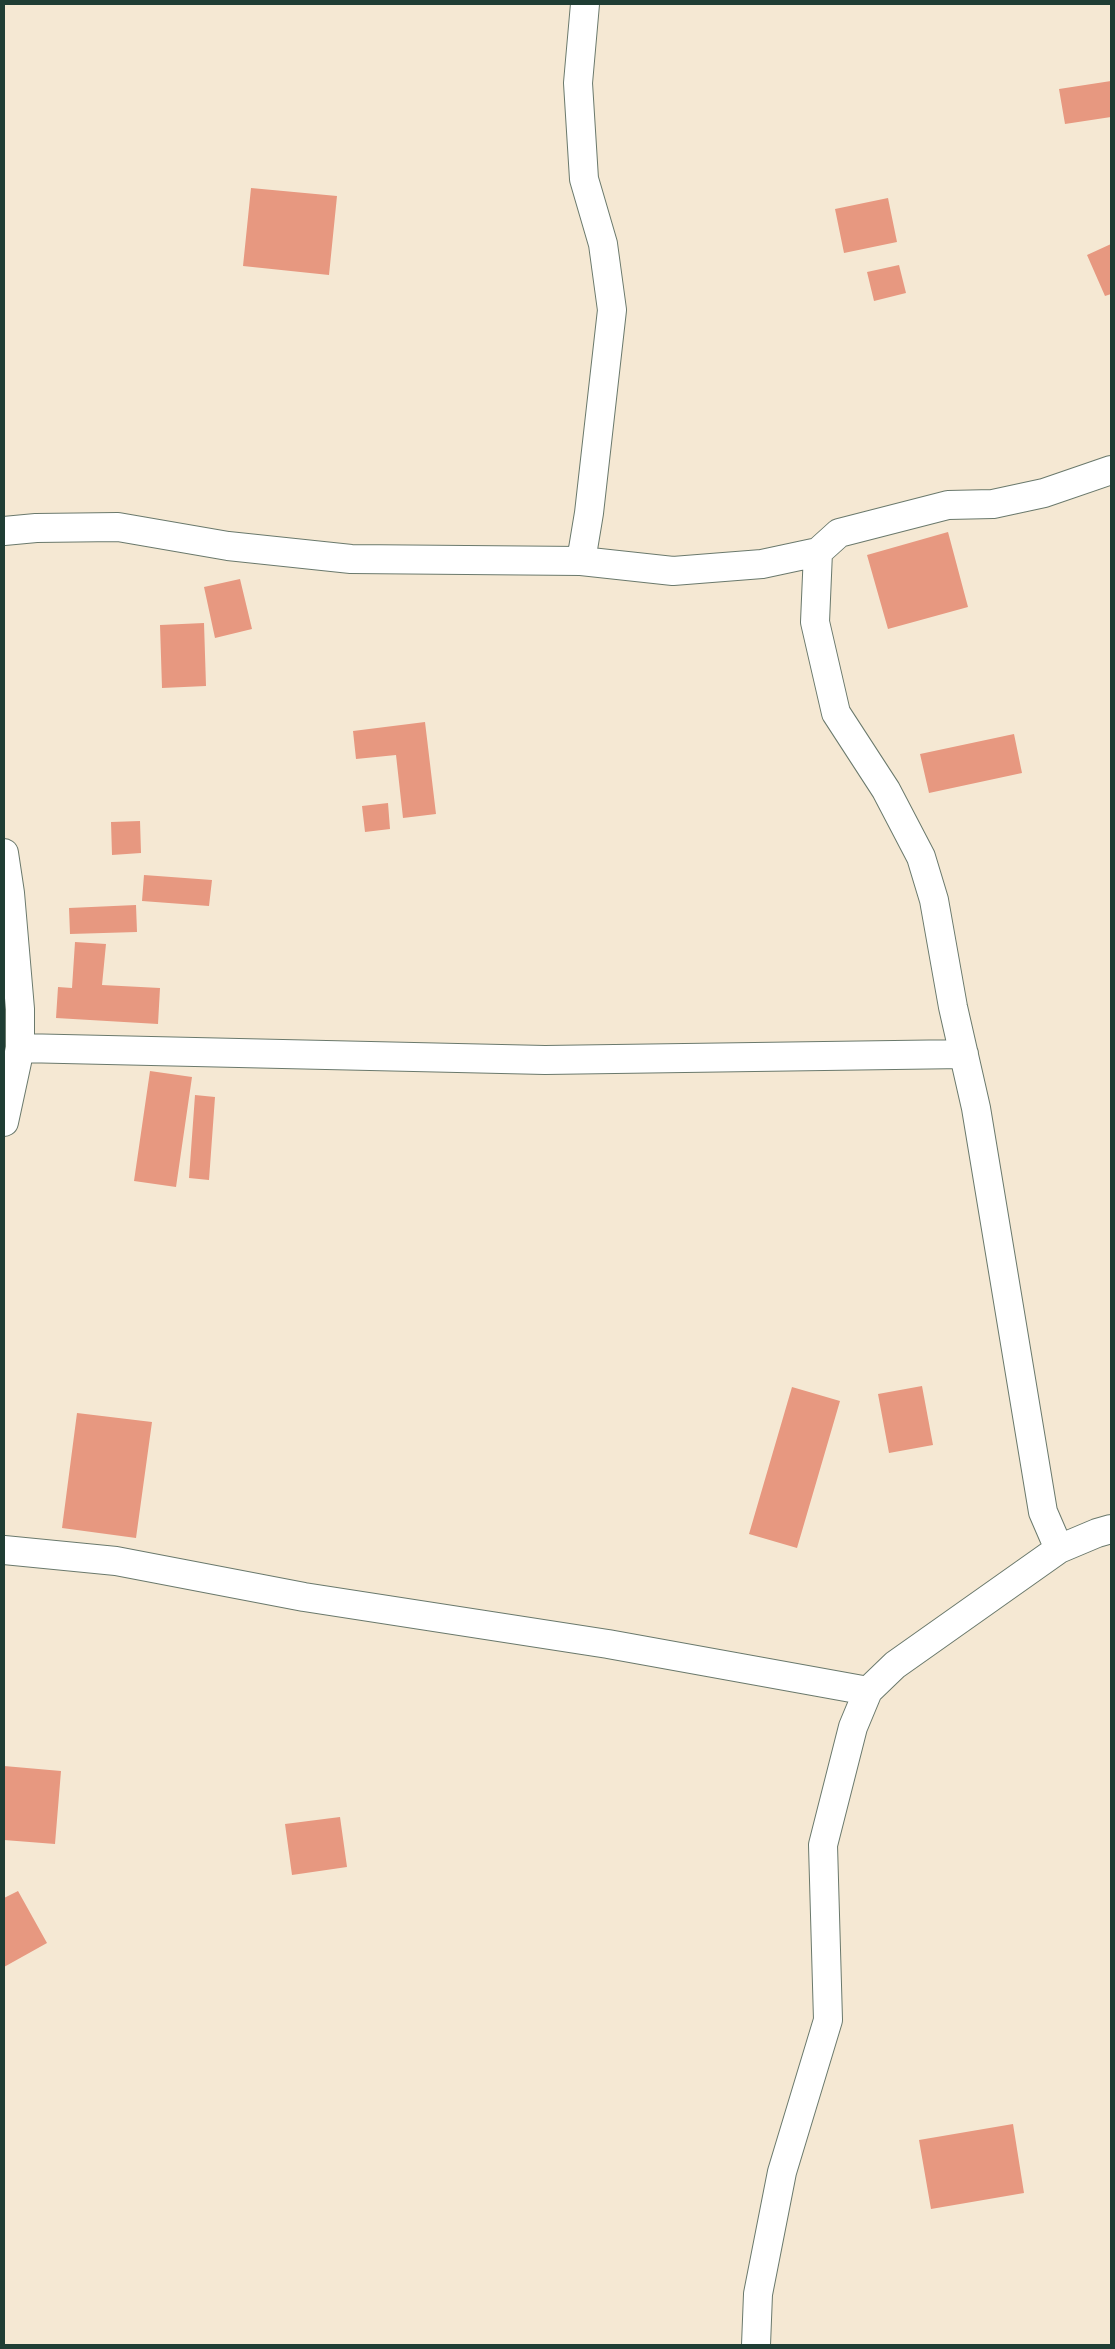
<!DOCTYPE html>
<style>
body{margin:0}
#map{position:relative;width:1115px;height:2349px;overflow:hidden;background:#f5e8d3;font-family:"Libre Bodoni",serif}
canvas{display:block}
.frame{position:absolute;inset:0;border:5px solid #1f3d34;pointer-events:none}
</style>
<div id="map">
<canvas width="1115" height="2349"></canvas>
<div class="frame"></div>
</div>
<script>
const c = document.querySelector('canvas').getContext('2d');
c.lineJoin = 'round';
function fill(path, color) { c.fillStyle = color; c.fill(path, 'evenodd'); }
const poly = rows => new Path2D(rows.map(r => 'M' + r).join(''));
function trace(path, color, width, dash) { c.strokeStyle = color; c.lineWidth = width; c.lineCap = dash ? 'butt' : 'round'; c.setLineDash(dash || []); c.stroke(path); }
fill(poly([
 [1111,81,1111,117,1065,124,1059,89],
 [251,188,337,196,329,275,243,266],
 [888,198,897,242,844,253,835,209],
 [1111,244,1111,294,1105,296,1087,255],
 [899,265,906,293,874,301,867,272],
 [948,532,968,607,888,629,867,555],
 [240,579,252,629,215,638,204,587],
 [204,623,206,686,162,688,160,625],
 [425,722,436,814,403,818,396,755,356,759,353,731],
 [1014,734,1022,773,929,793,920,754],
 [388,803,390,829,365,832,362,806],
 [140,821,141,853,112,855,111,822],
 [144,875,212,880,209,906,142,901],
 [136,905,137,932,70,934,69,908],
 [75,942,106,944,102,985,160,988,158,1024,56,1018,58,987,72,988],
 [150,1071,192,1077,176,1187,134,1181],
 [195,1095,215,1097,209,1180,189,1178],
 [922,1386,933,1445,889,1453,878,1394],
 [792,1387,840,1401,797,1548,749,1534],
 [77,1413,152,1422,136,1538,62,1528],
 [4,1766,61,1771,55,1844,4,1840],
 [340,1817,347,1867,292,1875,285,1824],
 [18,1891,47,1943,4,1967,4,1898],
 [1013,2124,1024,2193,931,2209,919,2140]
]), '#e79880');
const minor = poly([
 [4,531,36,528,118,527,228,546,351,559,581,561,673,571,762,564,818,552,839,533,948,505,993,504,1044,493,1111,470],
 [818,552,815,622,836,713,886,790,921,857,934,900,953,1007,976,1108,1043,1512,1059,1549],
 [581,561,589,513,612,310,603,244,584,179,578,83,585,4],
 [4,853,10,893,20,1009,20,1048,4,1122],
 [20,1048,545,1060,964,1054],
 [4,1550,116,1561,304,1597,608,1644,868,1691],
 [756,2345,758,2294,782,2172,828,2020,823,1845,853,1727,868,1691,895,1665,1059,1549,1097,1533,1111,1529]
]);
trace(minor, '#6a796c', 30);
trace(minor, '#fff', 28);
</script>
